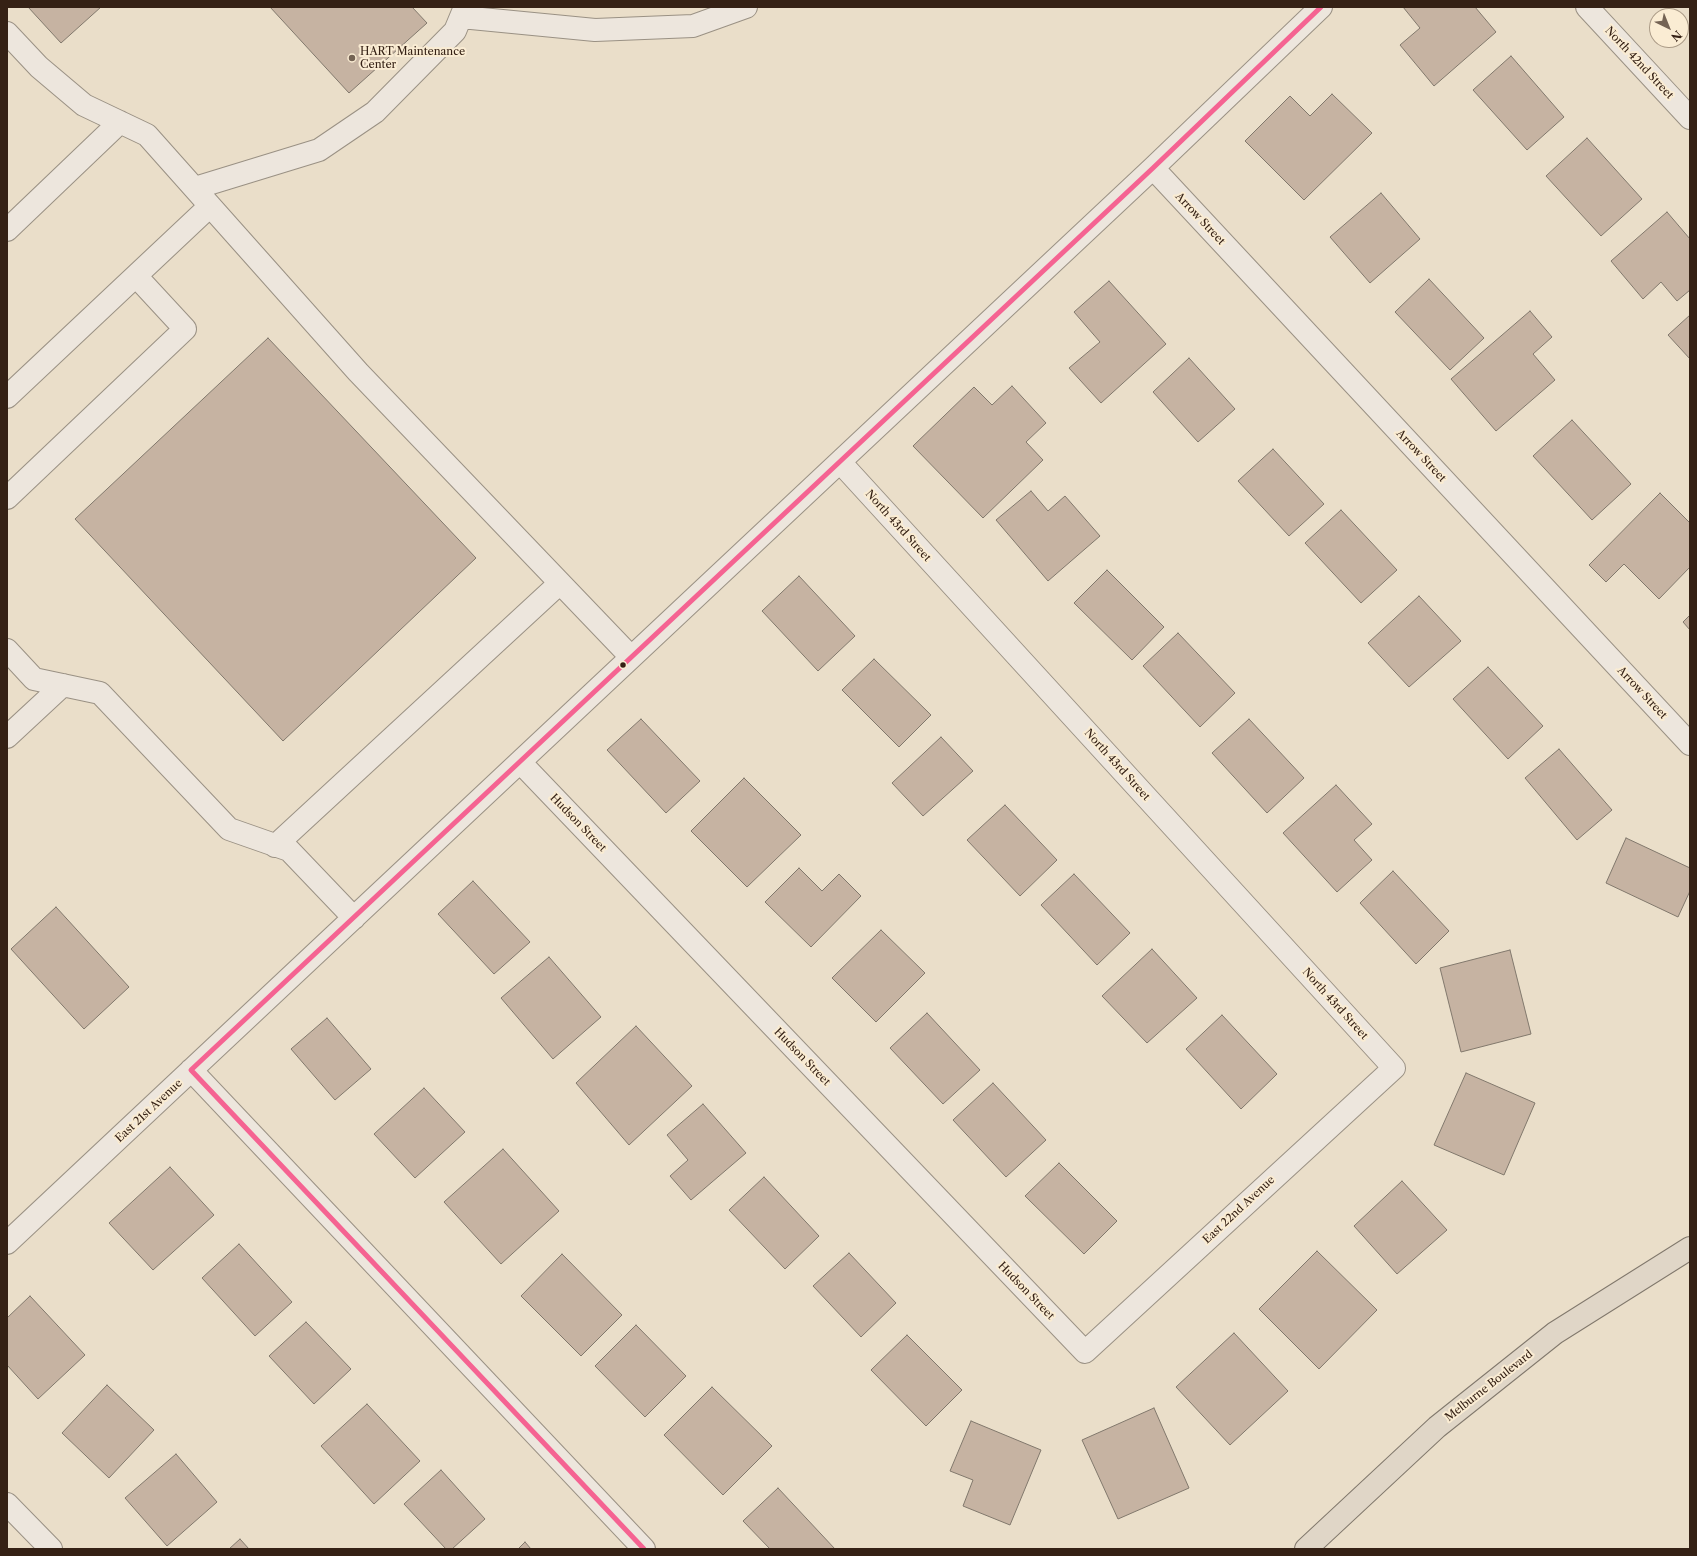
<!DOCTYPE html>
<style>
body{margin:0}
#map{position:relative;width:1697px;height:1556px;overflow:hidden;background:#eadec9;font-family:"Libre Caslon Text",serif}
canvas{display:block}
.frame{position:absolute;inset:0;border:8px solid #352115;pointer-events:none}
.north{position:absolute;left:1649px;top:8px;width:40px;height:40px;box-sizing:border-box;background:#faecd3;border:1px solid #ab9b87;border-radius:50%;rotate:137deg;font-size:11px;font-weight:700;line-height:16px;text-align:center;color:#352115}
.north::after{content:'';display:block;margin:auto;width:14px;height:18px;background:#746354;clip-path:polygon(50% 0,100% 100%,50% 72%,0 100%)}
</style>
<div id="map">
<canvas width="1697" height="1556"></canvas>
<div class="frame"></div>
<div class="north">N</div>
</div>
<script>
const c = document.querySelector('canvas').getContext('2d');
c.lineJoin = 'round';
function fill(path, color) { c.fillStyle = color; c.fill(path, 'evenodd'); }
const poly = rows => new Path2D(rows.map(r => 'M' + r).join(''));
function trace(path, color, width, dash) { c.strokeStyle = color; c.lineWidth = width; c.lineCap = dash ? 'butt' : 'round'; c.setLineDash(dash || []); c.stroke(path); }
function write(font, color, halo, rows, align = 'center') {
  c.font = font + ' "Libre Caslon Text",serif'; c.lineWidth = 4; c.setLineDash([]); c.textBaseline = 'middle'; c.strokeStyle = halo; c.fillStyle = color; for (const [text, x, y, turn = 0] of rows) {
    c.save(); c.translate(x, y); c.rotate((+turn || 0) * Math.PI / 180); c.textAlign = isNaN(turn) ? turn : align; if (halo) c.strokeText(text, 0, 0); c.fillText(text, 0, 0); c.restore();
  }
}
const building = poly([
 [28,7,101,7,61,43,28,7],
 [270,7,412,7,427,23,349,93,270,7],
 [1403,7,1475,7,1496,32,1434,86,1400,45,1420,28,1403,7],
 [1511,56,1564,117,1527,150,1473,90,1511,56],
 [1332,94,1372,133,1304,200,1245,141,1290,96,1310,116,1332,94],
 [1587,138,1642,199,1601,236,1546,176,1587,138],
 [1381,193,1420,239,1370,283,1330,237,1381,193],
 [1667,212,1690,239,1690,290,1677,301,1661,282,1643,299,1611,261,1667,212],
 [1429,279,1484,338,1450,370,1395,312,1429,279],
 [1109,281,1166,344,1101,403,1069,368,1100,342,1074,312,1109,281],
 [1530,311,1552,337,1533,354,1555,380,1496,431,1451,379,1530,311],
 [1690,315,1690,359,1668,335,1690,315],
 [268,338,476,558,283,741,75,519,268,338],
 [1189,358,1235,409,1198,442,1153,392,1189,358],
 [1012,386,1046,423,1026,442,1043,460,983,518,913,446,974,387,992,405,1012,386],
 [1572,420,1631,484,1592,520,1533,456,1572,420],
 [1273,449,1324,504,1289,536,1238,481,1273,449],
 [1031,491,1048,511,1065,496,1100,536,1048,581,996,520,1031,491],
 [1660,493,1690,523,1690,567,1659,599,1624,564,1606,582,1589,565,1660,493],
 [1341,510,1397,570,1361,603,1305,543,1341,510],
 [1107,570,1164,627,1132,660,1074,603,1107,570],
 [799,576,855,636,818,671,762,611,799,576],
 [1419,596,1461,641,1409,687,1368,643,1419,596],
 [1690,615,1690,630,1683,622,1690,615],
 [1178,633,1235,693,1200,727,1143,666,1178,633],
 [874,659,931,715,899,747,842,690,874,659],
 [1488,667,1543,726,1508,759,1453,699,1488,667],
 [641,719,700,781,666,813,607,750,641,719],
 [1249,719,1304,778,1267,813,1212,753,1249,719],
 [941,737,973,771,923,816,892,783,941,737],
 [1559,749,1612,810,1577,840,1525,778,1559,749],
 [744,778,801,835,747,887,691,831,744,778],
 [1336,785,1372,824,1354,840,1372,860,1337,892,1283,833,1336,785],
 [1005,805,1057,860,1020,896,967,840,1005,805],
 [1626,838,1690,868,1690,891,1678,917,1606,883,1626,838],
 [799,868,822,891,839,874,861,896,811,947,765,902,799,868],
 [1393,871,1449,931,1416,964,1360,903,1393,871],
 [1074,874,1130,933,1097,965,1041,905,1074,874],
 [473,881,530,942,494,974,438,914,473,881],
 [56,907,129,987,84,1029,11,949,56,907],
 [881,930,925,973,876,1022,832,978,881,930],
 [1152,949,1197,998,1147,1043,1102,996,1152,949],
 [1510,950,1531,1034,1461,1052,1440,968,1510,950],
 [549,957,601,1017,553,1059,501,998,549,957],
 [927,1013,980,1070,943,1104,890,1048,927,1013],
 [1222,1015,1277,1074,1241,1109,1186,1049,1222,1015],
 [327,1018,371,1069,335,1100,291,1049,327,1018],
 [636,1026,692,1086,629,1145,576,1083,636,1026],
 [1466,1073,1535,1103,1504,1175,1434,1145,1466,1073],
 [993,1083,1046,1140,1006,1177,953,1120,993,1083],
 [424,1088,465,1132,415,1178,374,1134,424,1088],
 [703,1104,746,1153,691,1200,670,1176,688,1160,667,1135,703,1104],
 [503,1149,559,1211,501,1264,444,1202,503,1149],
 [1059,1163,1117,1221,1084,1254,1025,1196,1059,1163],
 [170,1167,214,1215,153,1270,109,1223,170,1167],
 [764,1177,819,1236,785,1269,729,1210,764,1177],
 [1402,1181,1447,1230,1397,1274,1354,1226,1402,1181],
 [239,1244,292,1302,255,1336,202,1278,239,1244],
 [1317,1251,1377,1310,1319,1369,1259,1309,1317,1251],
 [849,1253,896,1303,861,1337,813,1286,849,1253],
 [562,1254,622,1315,581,1356,521,1296,562,1254],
 [30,1296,85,1355,38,1399,7,1365,7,1318,30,1296],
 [306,1322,351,1369,314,1404,269,1356,306,1322],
 [636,1325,686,1376,645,1417,595,1366,636,1325],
 [1234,1333,1288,1391,1230,1445,1176,1387,1234,1333],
 [907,1335,962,1390,926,1426,871,1370,907,1335],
 [107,1385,154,1430,109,1478,62,1433,107,1385],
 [712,1387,772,1446,723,1495,664,1435,712,1387],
 [367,1404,420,1461,374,1504,321,1446,367,1404],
 [1154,1408,1189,1488,1118,1519,1082,1440,1154,1408],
 [971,1421,1041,1450,1010,1525,963,1506,973,1480,950,1471,971,1421],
 [176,1454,217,1502,167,1546,125,1498,176,1454],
 [441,1470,485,1519,452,1549,446,1549,404,1504,441,1470],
 [778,1488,835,1549,770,1549,743,1521,778,1488],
 [240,1539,249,1549,229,1549,240,1539],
 [525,1542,531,1549,518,1549,525,1542]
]);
fill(building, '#c6b3a2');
trace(building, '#81786c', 1);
const minor = poly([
 [1587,7,1690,118],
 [461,17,595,30,693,26,746,7],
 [7,33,39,67,84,105,147,135,358,372,631,657],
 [1153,168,1690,744],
 [195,188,319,150,375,112,455,31,465,7],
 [7,230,120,122],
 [7,397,210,206],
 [7,498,185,329,136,276],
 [7,650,34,679,100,693,229,829,289,850,354,918],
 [7,737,63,685],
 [520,762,1085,1352,1394,1068,840,462],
 [275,846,560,583],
 [191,1070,644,1549],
 [7,1243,1153,168,1321,7],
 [7,1504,51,1549]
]);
const major = poly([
 [1306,1549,1437,1427,1555,1333,1690,1248]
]);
trace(minor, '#9a9184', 24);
trace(major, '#81786c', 24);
trace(minor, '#ede6dd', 22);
trace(major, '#e0d6c7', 22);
trace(poly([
 [644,1549,191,1070,1153,168,1321,7]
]), '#f56392', 5);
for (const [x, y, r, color] of [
 [352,58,4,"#746354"],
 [623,665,3.5,"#352115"]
]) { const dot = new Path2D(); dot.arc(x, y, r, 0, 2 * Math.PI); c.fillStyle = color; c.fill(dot); trace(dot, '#faecd3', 1.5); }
write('11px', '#352115', '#faecd3', [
 ["HART Maintenance",360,52],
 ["Center",360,65]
], 'left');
write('11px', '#352115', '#faecd3', [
 ["North 42nd Street",1639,63,47],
 ["Arrow Street",1200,219,47],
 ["Arrow Street",1421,456,47],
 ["North 43rd Street",898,526,48],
 ["Arrow Street",1642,693,47],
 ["North 43rd Street",1117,765,48],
 ["Hudson Street",578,823,46],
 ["North 43rd Street",1335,1004,48],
 ["Hudson Street",802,1057,46],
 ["East 21st Avenue",149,1111,-43],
 ["East 22nd Avenue",1239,1210,-43],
 ["Hudson Street",1026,1291,46],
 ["Melburne Boulevard",1489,1386,-38]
]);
</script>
